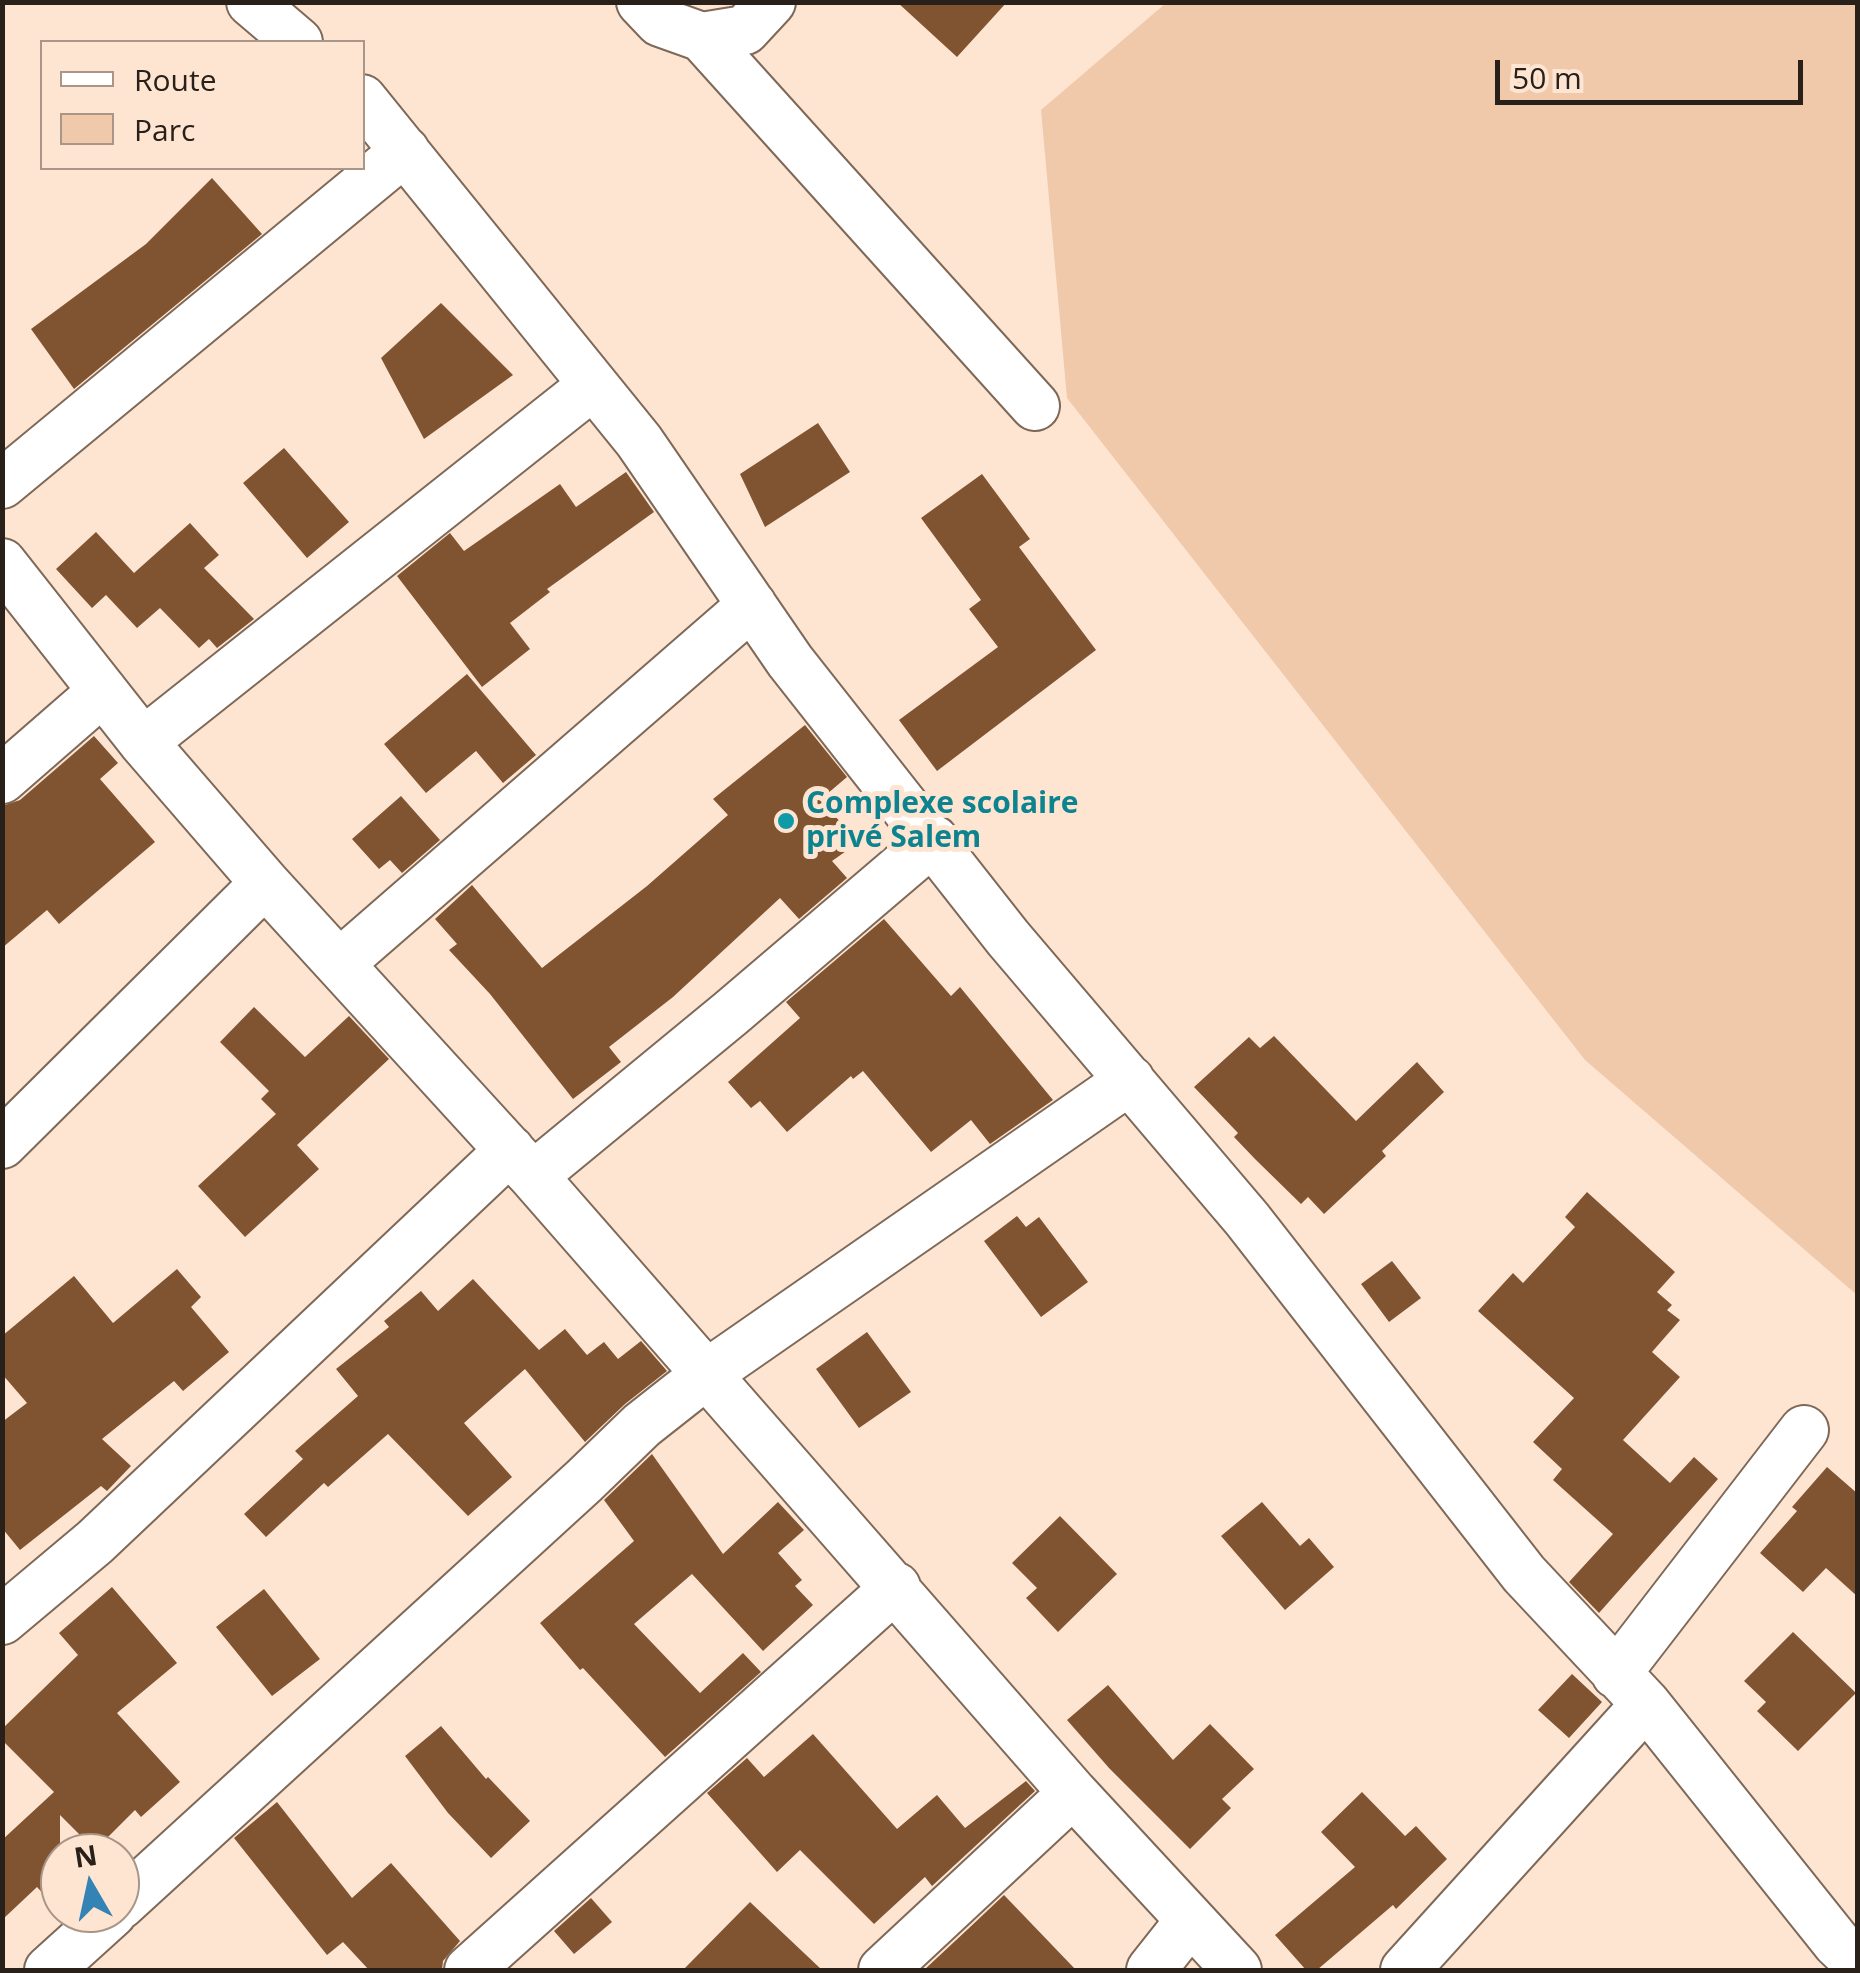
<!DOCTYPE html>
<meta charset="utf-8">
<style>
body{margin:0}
#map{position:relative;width:1860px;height:1973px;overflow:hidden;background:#fee5d2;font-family:"Open Sans",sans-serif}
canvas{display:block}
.frame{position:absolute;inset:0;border:5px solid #292019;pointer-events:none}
.legend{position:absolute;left:40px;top:40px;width:325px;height:130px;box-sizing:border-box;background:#fee5d2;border:2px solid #a99688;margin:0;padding:12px 18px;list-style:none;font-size:30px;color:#292019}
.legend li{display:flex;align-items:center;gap:20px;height:50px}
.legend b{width:50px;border:2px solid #a99688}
.north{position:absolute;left:40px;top:1833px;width:100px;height:100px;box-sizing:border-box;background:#fee5d2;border:2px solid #a99688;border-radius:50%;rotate:351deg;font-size:28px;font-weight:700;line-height:40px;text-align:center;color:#292019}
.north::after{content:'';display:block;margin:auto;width:35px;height:45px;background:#3483b5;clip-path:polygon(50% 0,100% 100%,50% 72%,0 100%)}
.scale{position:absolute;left:1495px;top:60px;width:308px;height:45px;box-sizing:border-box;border:5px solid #292019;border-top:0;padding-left:12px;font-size:30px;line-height:35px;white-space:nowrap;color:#292019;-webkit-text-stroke:8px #fee5d2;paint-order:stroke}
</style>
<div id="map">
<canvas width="1860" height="1973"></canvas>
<div class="frame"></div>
<ul class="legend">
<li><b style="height:12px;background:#fff"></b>Route</li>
<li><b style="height:28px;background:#f0c8aa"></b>Parc</li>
</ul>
<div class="north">N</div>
<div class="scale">50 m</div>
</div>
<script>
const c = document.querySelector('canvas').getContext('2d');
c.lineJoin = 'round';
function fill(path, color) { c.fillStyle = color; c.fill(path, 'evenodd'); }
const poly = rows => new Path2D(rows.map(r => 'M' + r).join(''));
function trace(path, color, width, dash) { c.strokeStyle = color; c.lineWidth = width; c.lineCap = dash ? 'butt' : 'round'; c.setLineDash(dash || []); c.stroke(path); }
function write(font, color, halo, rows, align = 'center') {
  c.font = font + ' "Open Sans",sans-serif'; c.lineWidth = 10; c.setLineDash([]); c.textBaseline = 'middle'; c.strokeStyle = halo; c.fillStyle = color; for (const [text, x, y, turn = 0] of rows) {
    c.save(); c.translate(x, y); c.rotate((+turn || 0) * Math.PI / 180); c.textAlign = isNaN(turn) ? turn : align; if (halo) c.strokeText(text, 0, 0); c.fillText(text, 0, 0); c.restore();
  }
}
fill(poly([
 [1166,3,1857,3,1857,1295,1585,1060,1067,398,1041,110]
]), '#f0c8aa');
fill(poly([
 [897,2,1007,2,957,57],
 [212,178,262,234,74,389,31,329,146,244],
 [441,303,513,375,424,439,381,358],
 [818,423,850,472,765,527,740,474],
 [284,448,349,522,307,558,243,483],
 [626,472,654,512,547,589,550,592,510,623,530,649,482,687,397,576,450,533,464,551,560,484,576,507],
 [982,474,1030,539,1019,547,1096,650,937,771,899,720,998,647,969,609,981,600,921,518],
 [190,523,219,555,204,568,254,619,217,648,209,639,199,648,160,608,137,628,106,595,92,608,56,569,96,532,134,573],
 [467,674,536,755,503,783,476,751,426,793,384,744],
 [805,725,847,777,820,800,859,842,832,861,847,878,799,919,780,898,673,997,609,1047,621,1062,573,1099,490,994,449,950,457,944,435,919,472,885,542,968,647,886,728,815,713,799],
 [94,736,118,763,100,779,155,842,59,924,47,910,2,948,2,806,20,800],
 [401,796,440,840,402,873,390,860,379,869,352,839],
 [884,919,951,996,960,987,1053,1100,990,1144,971,1120,931,1152,863,1071,853,1079,851,1076,787,1132,760,1101,751,1108,728,1082,800,1018,786,1002],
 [254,1007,305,1057,349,1016,389,1059,297,1145,319,1169,245,1237,198,1186,276,1114,261,1099,269,1091,220,1042],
 [1274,1036,1356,1121,1417,1062,1444,1092,1382,1151,1386,1156,1324,1214,1308,1197,1301,1204,1255,1159,1234,1137,1238,1133,1194,1087,1249,1037,1260,1048],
 [1587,1192,1675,1272,1657,1292,1672,1305,1667,1310,1680,1320,1652,1352,1680,1377,1623,1440,1670,1483,1694,1457,1718,1479,1599,1613,1569,1582,1613,1534,1553,1480,1562,1469,1533,1442,1574,1398,1478,1311,1513,1273,1523,1283,1575,1227,1565,1217],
 [1017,1216,1026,1227,1039,1217,1088,1282,1041,1317,984,1241],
 [1392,1261,1421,1298,1389,1322,1361,1284],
 [177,1269,201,1297,191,1307,229,1352,183,1391,174,1381,102,1439,131,1466,107,1491,101,1486,20,1550,2,1528,2,1422,27,1403,2,1374,2,1336,74,1276,113,1323],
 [473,1279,539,1350,565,1329,587,1355,604,1342,618,1359,641,1341,667,1371,625,1404,585,1442,525,1369,464,1423,512,1477,468,1516,388,1434,328,1487,324,1483,266,1537,244,1514,303,1459,295,1451,358,1396,336,1369,389,1327,384,1321,421,1291,438,1311],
 [867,1332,911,1392,859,1428,816,1369],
 [652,1454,723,1554,778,1502,804,1530,778,1553,802,1580,795,1586,813,1605,763,1651,692,1574,634,1624,700,1693,743,1653,761,1672,665,1757,583,1668,580,1670,540,1623,634,1541,604,1500],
 [1827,1467,1858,1494,1858,1597,1826,1568,1803,1592,1760,1553,1797,1511,1792,1507],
 [1262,1502,1300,1546,1309,1538,1334,1567,1285,1610,1221,1536],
 [1060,1516,1117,1574,1058,1632,1026,1598,1037,1588,1012,1563],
 [112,1587,177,1663,117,1713,180,1782,141,1817,135,1810,95,1850,60,1815,60,1912,37,1887,2,1920,2,1840,54,1792,2,1740,2,1729,78,1655,59,1633],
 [264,1589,320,1659,272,1696,216,1627],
 [1793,1632,1856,1693,1798,1751,1757,1711,1766,1702,1744,1681],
 [1572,1674,1602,1702,1569,1738,1538,1710],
 [1108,1685,1173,1760,1210,1724,1254,1769,1222,1799,1231,1808,1190,1849,1109,1768,1067,1720],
 [441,1726,486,1779,488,1777,530,1821,491,1858,448,1813,405,1756],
 [813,1734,897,1829,937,1795,965,1828,1026,1781,1035,1791,932,1886,925,1877,874,1924,800,1850,777,1872,707,1793,747,1758,764,1777],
 [1362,1792,1405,1836,1416,1826,1447,1859,1396,1909,1393,1905,1317,1970,1306,1970,1275,1935,1355,1867,1321,1832],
 [277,1802,352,1898,391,1863,460,1941,443,1961,442,1970,369,1970,343,1942,327,1955,234,1838],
 [1004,1895,1076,1970,924,1970,968,1929],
 [591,1898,612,1922,574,1954,554,1931],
 [750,1902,822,1970,683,1970]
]), '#805431');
const minor = poly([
 [251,2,298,42],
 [641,2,660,22,702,37,745,30,771,2],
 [702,37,1035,406],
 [362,99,639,441,790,661,1008,938,1247,1219,1524,1574,1646,1704,1837,1943,1858,1963],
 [2,484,405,151],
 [2,563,143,742,265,883,533,1176,1073,1793,1237,1970],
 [143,742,592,386],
 [2,779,103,691],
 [339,964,752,605],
 [2,1144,265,883],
 [533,1176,731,1013,934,840],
 [2,1620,95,1542,510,1150],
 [1616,1674,1804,1430],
 [120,1905,584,1481,642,1425,708,1373,1130,1080],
 [49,1970,112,1913],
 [469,1970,896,1587],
 [883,1970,1073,1793],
 [1151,1970,1189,1922],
 [1405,1970,1646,1704]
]);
trace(minor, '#7e6858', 52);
trace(minor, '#fff', 48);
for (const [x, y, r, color] of [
 [786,821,10,"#0f9aa8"]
]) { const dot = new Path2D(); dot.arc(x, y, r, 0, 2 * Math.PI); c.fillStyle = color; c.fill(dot); trace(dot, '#fee5d2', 4); }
write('bold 30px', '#0d838f', '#fee5d2', [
 ["Complexe scolaire",806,804],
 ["privé Salem",806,838]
], 'left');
</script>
